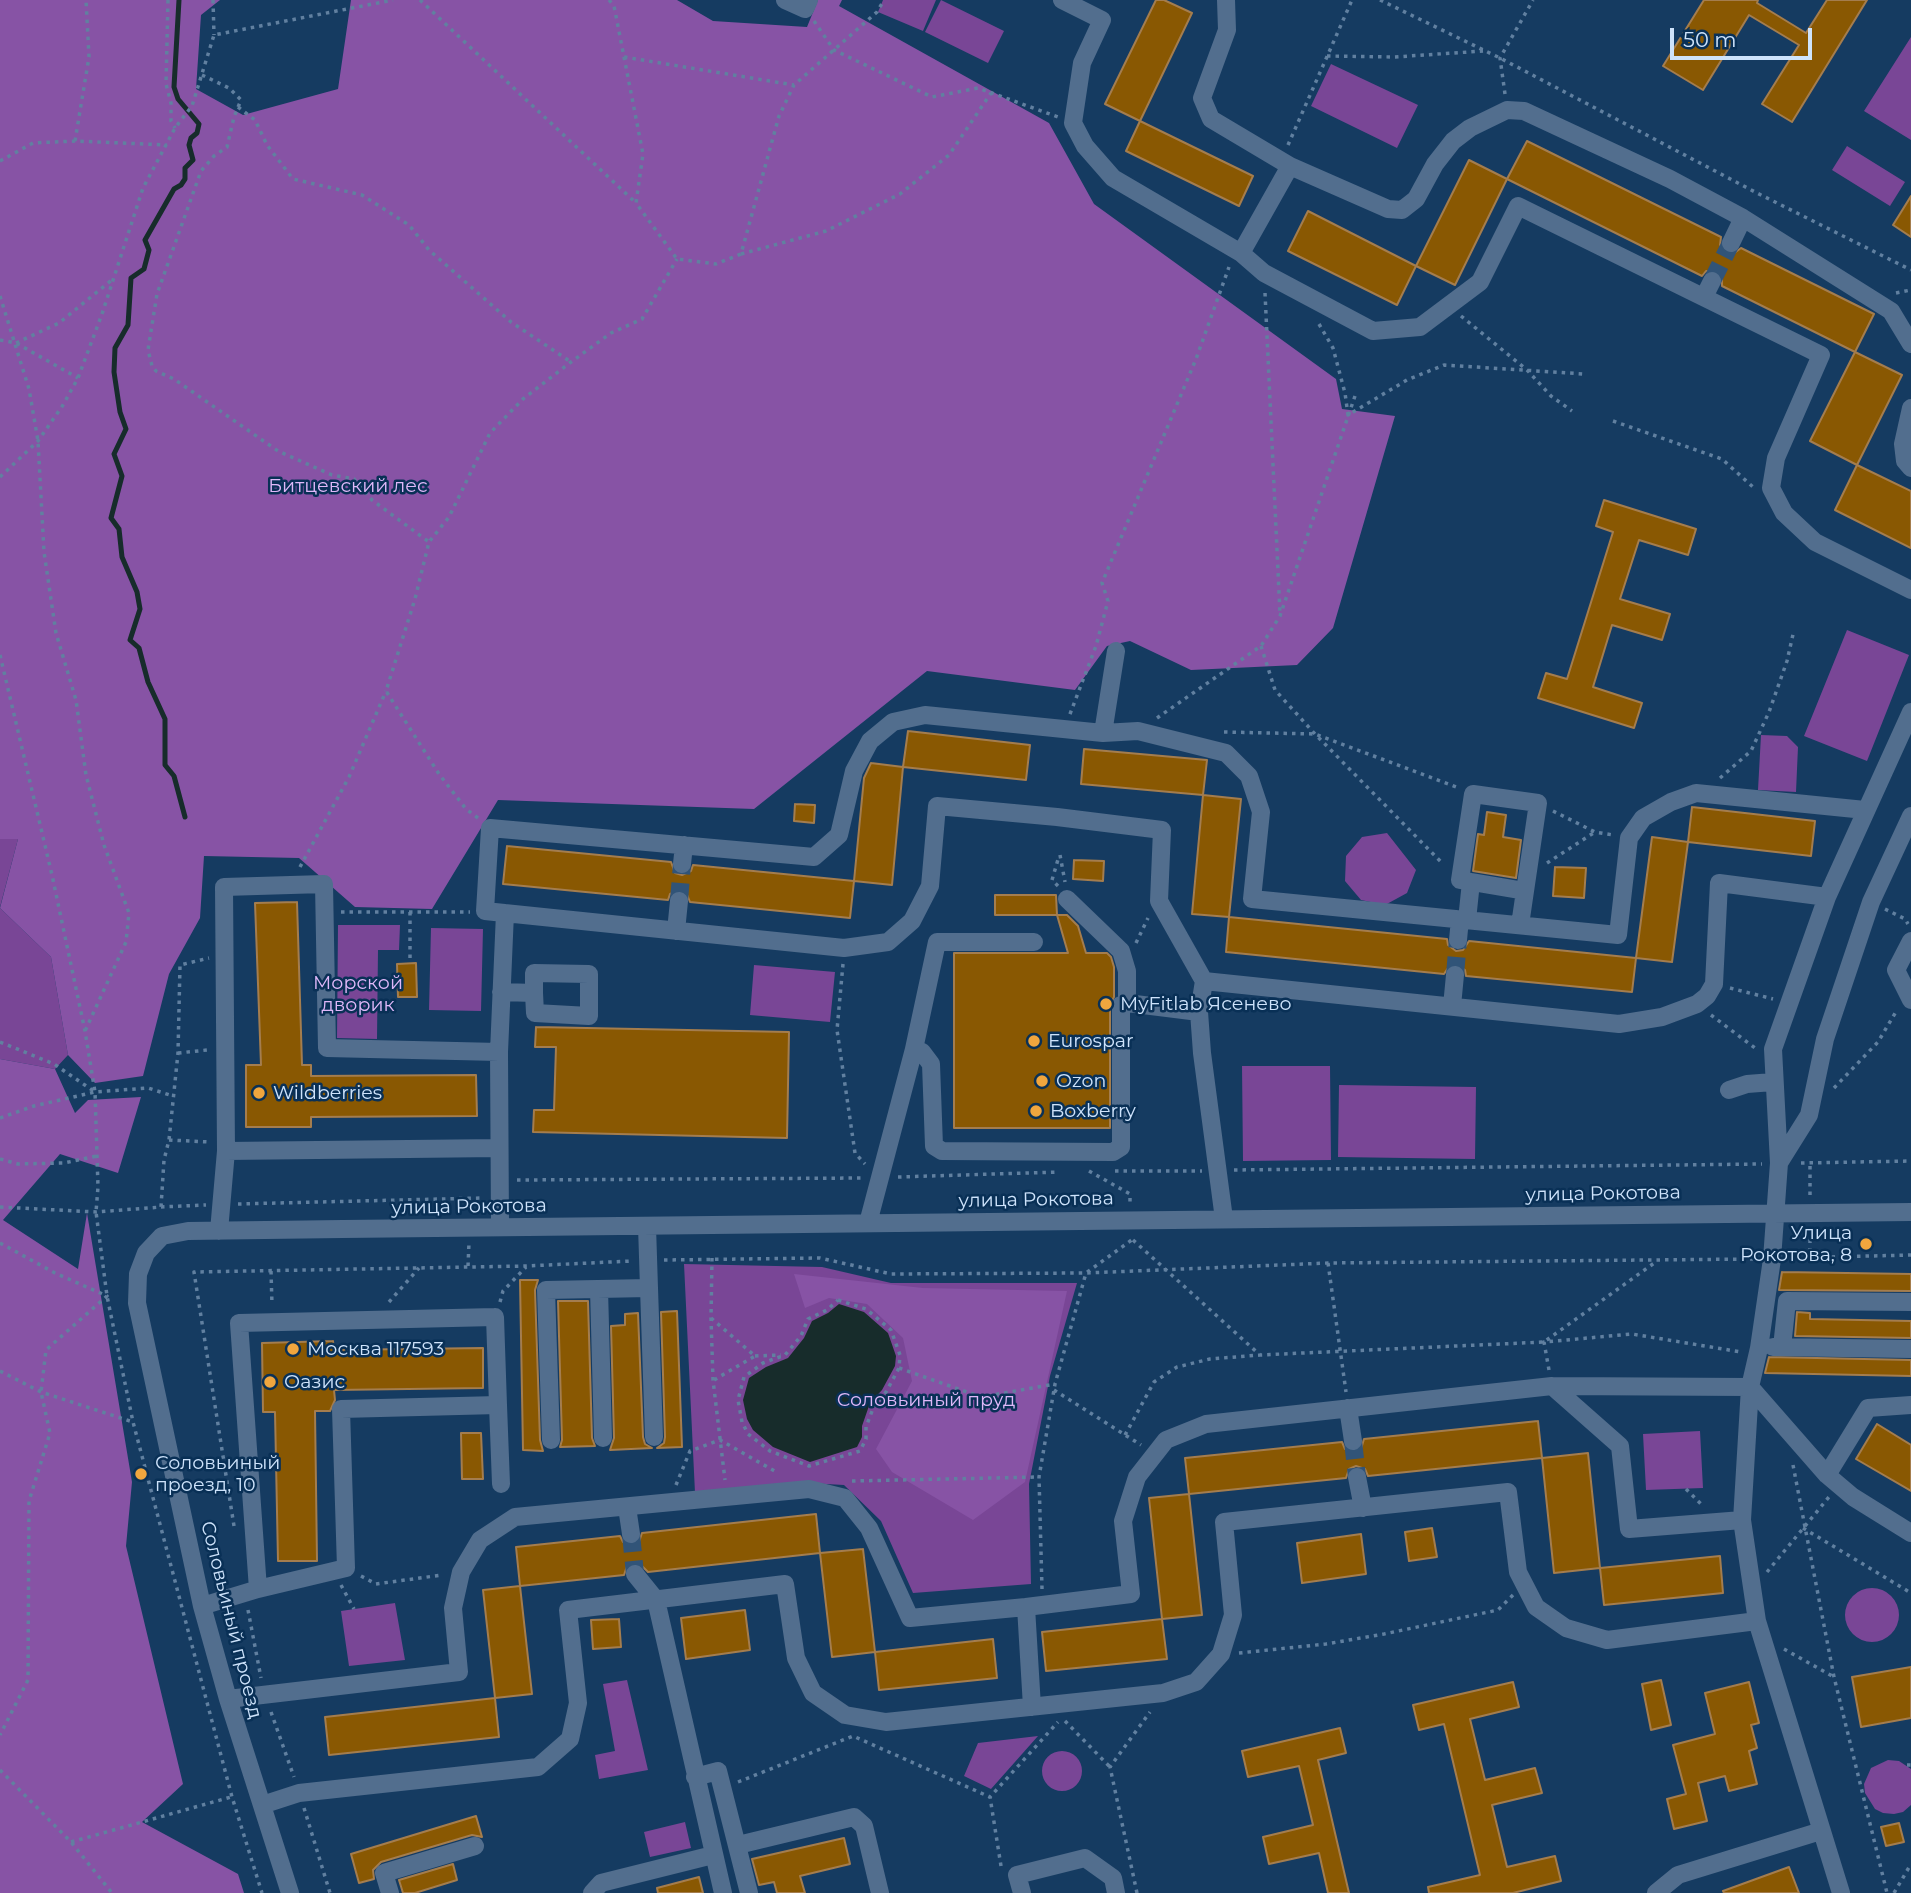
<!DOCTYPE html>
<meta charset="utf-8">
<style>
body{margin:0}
#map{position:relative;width:1911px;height:1893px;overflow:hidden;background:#153b61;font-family:Montserrat,sans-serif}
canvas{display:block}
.scale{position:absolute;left:1670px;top:28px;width:142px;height:32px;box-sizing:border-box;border:4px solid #cee3fb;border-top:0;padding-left:9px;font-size:21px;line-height:24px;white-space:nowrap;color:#cee3fb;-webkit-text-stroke:5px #093056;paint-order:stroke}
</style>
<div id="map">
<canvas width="1911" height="1893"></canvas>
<div class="scale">50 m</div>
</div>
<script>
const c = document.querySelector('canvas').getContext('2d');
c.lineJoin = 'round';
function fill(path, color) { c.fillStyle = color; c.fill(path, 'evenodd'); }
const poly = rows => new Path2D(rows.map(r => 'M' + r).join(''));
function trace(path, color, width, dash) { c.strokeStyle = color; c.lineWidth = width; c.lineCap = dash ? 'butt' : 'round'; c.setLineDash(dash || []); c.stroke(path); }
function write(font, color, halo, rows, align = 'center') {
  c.font = font + ' Montserrat,sans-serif'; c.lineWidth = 5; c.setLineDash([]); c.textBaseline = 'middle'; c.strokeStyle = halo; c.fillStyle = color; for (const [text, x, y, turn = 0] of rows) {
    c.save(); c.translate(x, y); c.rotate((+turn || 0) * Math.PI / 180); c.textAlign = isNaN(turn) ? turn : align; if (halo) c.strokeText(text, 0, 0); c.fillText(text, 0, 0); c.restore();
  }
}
fill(poly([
 [883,0,936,0,923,31,878,12],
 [941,0,1004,31,988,63,925,32],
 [1911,37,1911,140,1864,111],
 [1331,64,1418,105,1397,148,1311,106],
 [1847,146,1905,182,1890,206,1832,170],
 [1847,630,1909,655,1867,761,1804,736],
 [1761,735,1787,736,1798,747,1796,792,1758,790],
 [1387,833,1416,870,1407,893,1385,905,1361,900,1345,881,1346,856,1362,837],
 [0,839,18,839,0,907],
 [0,908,51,957,68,1055,55,1069,0,1059],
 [338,925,400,925,399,950,378,950,377,1039,337,1038],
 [431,928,483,929,481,1011,429,1010],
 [754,965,835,972,830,1022,750,1015],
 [1242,1066,1330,1066,1331,1160,1243,1161],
 [1339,1085,1476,1087,1475,1159,1338,1157],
 [684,1264,822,1267,891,1283,1077,1283,1050,1376,1029,1484,1031,1584,913,1593,881,1521,844,1485,808,1483,695,1493],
 [1700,1431,1703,1488,1646,1490,1643,1434],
 '1845 1615a27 27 0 1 1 54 0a27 27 0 1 1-54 0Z',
 [395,1603,405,1660,349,1666,341,1611],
 [627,1680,648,1770,599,1779,595,1755,615,1751,603,1684],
 [1038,1736,991,1789,964,1776,978,1743],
 '1042 1771a20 20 0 1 1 40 0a20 20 0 1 1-40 0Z',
 [1888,1760,1899,1761,1911,1769,1911,1805,1903,1812,1894,1814,1883,1813,1875,1809,1865,1793,1864,1784,1871,1768],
 [685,1822,691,1848,650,1857,644,1832]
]), '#794696');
fill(poly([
 [0,0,220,0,201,15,196,89,243,115,338,89,351,0,677,0,713,21,807,27,818,0,842,0,839,6,1049,123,1094,204,1336,379,1342,409,1395,416,1333,628,1297,665,1191,670,1130,641,1107,646,1075,690,927,671,754,809,498,800,432,909,355,907,299,858,204,856,200,918,169,974,143,1076,95,1083,68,1055,51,957,0,908,18,839,0,839],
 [0,1059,55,1069,75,1113,88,1100,141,1097,118,1173,60,1154,3,1220,78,1269,87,1213,132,1482,126,1546,183,1784,142,1822,238,1874,244,1893,0,1893],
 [794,1274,923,1288,1067,1291,1025,1482,973,1520,892,1472,876,1449,912,1381,903,1338,867,1304,829,1298,805,1308]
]), '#8753a5');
fill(poly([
 [839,1304,864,1312,888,1333,896,1356,895,1366,882,1390,870,1403,862,1426,862,1437,857,1447,810,1462,773,1447,753,1430,747,1419,743,1400,749,1378,766,1367,788,1358,804,1338,812,1321,828,1313]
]), '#172c2b');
trace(poly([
 [179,0,174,87,178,99,199,124,197,133,191,138,189,145,193,160,185,168,185,179,181,185,174,189,145,240,149,250,144,269,131,278,128,325,115,348,114,372,120,412,126,429,114,454,122,476,111,518,119,529,122,557,137,592,140,609,130,640,139,648,148,682,165,719,165,765,174,776,185,817]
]), '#172c2b', 5);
const building = poly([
 [1156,0,1164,0,1192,13,1140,121,1105,104,1156,0],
 [1704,0,1758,0,1757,3,1806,33,1827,0,1867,0,1792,122,1762,104,1799,45,1749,15,1703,90,1663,66,1704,0],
 [1140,121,1253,176,1239,206,1126,151,1140,121],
 [1527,141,1721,237,1720,245,1726,253,1733,254,1741,248,1874,314,1855,352,1722,286,1722,275,1716,271,1706,271,1702,276,1507,179,1527,141],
 [1469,160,1507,179,1455,285,1416,266,1469,160],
 [1911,196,1911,237,1893,225,1911,196],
 [1308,211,1416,266,1397,305,1288,251,1308,211],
 [1855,352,1902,375,1857,465,1810,441,1855,352],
 [1857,465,1911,491,1911,548,1835,510,1857,465],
 [1604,500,1696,529,1688,555,1639,540,1620,599,1670,614,1662,640,1612,625,1593,687,1642,703,1634,728,1538,698,1546,673,1567,679,1613,532,1596,526,1604,500],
 [908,731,1030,745,1026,780,903,767,908,731],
 [1084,749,1207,760,1203,795,1081,784,1084,749],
 [871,763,903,767,892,885,854,881,864,778,871,763],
 [1203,795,1241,799,1229,917,1192,914,1203,795],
 [795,804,815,805,814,823,794,821,795,804],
 [1692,807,1815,821,1811,856,1688,842,1692,807],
 [1487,812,1506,815,1503,837,1521,840,1516,878,1473,871,1478,834,1484,835,1487,812],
 [1652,837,1688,842,1672,962,1636,958,1652,837],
 [507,846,671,862,675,873,682,875,691,871,693,865,854,881,850,918,690,902,686,892,679,890,670,894,668,900,503,884,507,846],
 [1074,860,1104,861,1103,881,1073,879,1074,860],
 [1555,867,1586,868,1584,898,1553,896,1555,867],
 [995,895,1056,895,1057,915,995,915,995,895],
 [297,902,302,1065,311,1065,311,1076,476,1075,477,1116,311,1117,311,1127,246,1127,246,1065,261,1065,255,903,297,902],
 [1057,915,1067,915,1078,926,1086,953,1107,953,1111,957,1114,967,1114,997,1110,1005,1110,1128,954,1128,954,953,1068,953,1057,915],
 [1229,917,1447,939,1448,945,1456,951,1463,950,1469,941,1636,958,1632,992,1466,976,1465,970,1457,964,1450,965,1444,974,1226,952,1229,917],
 [416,963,417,997,398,997,397,964,416,963],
 [536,1027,789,1032,787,1138,533,1132,534,1110,554,1110,556,1047,535,1047,536,1027],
 [1782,1272,1911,1274,1911,1291,1779,1290,1782,1272],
 [520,1280,538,1280,535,1290,540,1440,543,1451,523,1450,520,1280],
 [558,1301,588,1301,592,1438,595,1446,560,1447,562,1440,558,1301],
 [677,1311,682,1447,657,1448,664,1443,665,1437,661,1312,677,1311],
 [1797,1312,1810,1313,1810,1319,1911,1321,1911,1338,1795,1336,1797,1312],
 [638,1313,643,1437,645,1444,652,1448,610,1450,614,1438,611,1326,625,1325,625,1314,638,1313],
 [333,1341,334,1350,483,1348,483,1388,334,1390,335,1400,330,1411,315,1411,317,1561,278,1561,275,1412,263,1412,262,1343,333,1341],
 [1769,1357,1911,1360,1911,1376,1765,1373,1769,1357],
 [1538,1421,1542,1458,1368,1476,1365,1469,1356,1466,1349,1469,1346,1478,1189,1494,1185,1458,1342,1442,1345,1449,1354,1452,1361,1449,1364,1439,1538,1421],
 [1877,1424,1911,1445,1911,1491,1856,1459,1877,1424],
 [461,1433,481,1433,483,1479,462,1479,461,1433],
 [1588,1453,1600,1568,1554,1573,1542,1458,1588,1453],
 [1189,1494,1202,1615,1162,1619,1149,1498,1189,1494],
 [816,1514,820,1553,648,1572,640,1564,634,1563,627,1566,624,1575,520,1586,516,1547,620,1536,623,1542,632,1545,639,1542,642,1533,816,1514],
 [1432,1528,1437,1557,1409,1561,1405,1532,1432,1528],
 [1361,1534,1366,1574,1302,1583,1297,1543,1361,1534],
 [863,1549,875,1652,832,1657,820,1553,863,1549],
 [1720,1556,1723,1593,1604,1605,1600,1568,1720,1556],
 [520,1586,532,1694,495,1698,483,1590,520,1586],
 [745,1610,750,1650,686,1659,681,1618,745,1610],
 [619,1619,621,1647,593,1649,591,1620,619,1619],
 [1162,1619,1167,1659,1046,1671,1042,1632,1162,1619],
 [993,1639,997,1678,879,1690,875,1652,993,1639],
 [1911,1667,1911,1718,1861,1727,1852,1677,1911,1667],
 [1661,1680,1671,1725,1651,1730,1642,1684,1661,1680],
 [1513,1682,1519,1707,1470,1719,1485,1780,1535,1768,1542,1793,1492,1805,1507,1867,1555,1856,1561,1881,1513,1893,1429,1893,1428,1887,1480,1875,1444,1724,1419,1730,1413,1705,1513,1682],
 [1749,1682,1759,1723,1751,1725,1757,1748,1749,1751,1757,1784,1729,1791,1725,1776,1698,1783,1707,1821,1674,1829,1667,1799,1686,1794,1673,1745,1715,1734,1705,1693,1749,1682],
 [495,1698,499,1737,329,1755,325,1717,495,1698],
 [1340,1728,1346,1753,1318,1760,1349,1893,1328,1893,1319,1853,1269,1864,1263,1837,1313,1825,1299,1766,1248,1777,1242,1751,1340,1728],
 [476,1816,482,1837,472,1835,381,1862,373,1870,374,1879,359,1883,351,1854,476,1816],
 [1899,1823,1904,1842,1886,1846,1881,1827,1899,1823],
 [844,1838,850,1864,800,1876,805,1893,777,1893,774,1882,759,1885,752,1859,844,1838],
 [453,1864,457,1880,415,1893,403,1893,399,1880,453,1864],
 [1789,1867,1799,1893,1724,1893,1723,1891,1789,1867],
 [699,1877,703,1893,658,1893,657,1888,699,1877]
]);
fill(building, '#895802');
trace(building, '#a47d4e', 2);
trace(poly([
 [1712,281,1731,243],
 [679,901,682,864],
 [1455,975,1458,940],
 [1353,1441,1357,1477],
 [631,1534,635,1574]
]), '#315478', 18, [18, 9]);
trace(poly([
 [168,0,166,84,171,103,171,121,175,128],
 [213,0,214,35],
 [420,0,636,203],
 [609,0,614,6,643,154,636,203,677,259,716,264,741,254,779,116,794,85,877,12,884,0],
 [1380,0,1500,58,1757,193,1911,270],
 [814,21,834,50,932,97,978,88,1058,117],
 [1327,56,1395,57,1483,51],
 [624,57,794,85],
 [202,75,229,88,241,100,234,117,227,147,214,156,201,171,157,294,148,350,152,366,156,371,174,379,278,451,332,475,354,479,372,500,429,542],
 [1505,94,1500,58,1533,0],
 [238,107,255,120,267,145,293,179,362,195,409,225,429,250,511,322,571,362],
 [75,141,89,57,86,0],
 [1288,145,1352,0],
 [0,161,33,143,75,141,167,145],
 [741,254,826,231,900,194,949,155,991,93],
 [1265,293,1280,614],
 [1896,293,1911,290],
 [0,296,29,389,38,441,44,552,56,633,76,700,86,775,104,845,129,913,126,942,85,1031],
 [1461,316,1527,370,1551,396,1572,411],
 [1319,324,1333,348,1345,393,1348,415,1407,380,1444,365,1584,374],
 [0,340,16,343,78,378],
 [16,343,59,323,113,279],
 [1613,421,1722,459,1753,487],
 [0,477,38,441,63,405,78,378,102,314,143,188,175,128,192,106,214,35,393,0],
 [1261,646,1275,690,1315,734,1443,864],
 [0,655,52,875,85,1031,95,1092,98,1187,96,1212,107,1296,133,1422,232,1797,262,1893],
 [1070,714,1096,646,1108,601,1102,583,1196,359,1229,267],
 [1157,718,1261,646,1280,616,1355,396],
 [1224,732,1315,734,1459,788],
 [1720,778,1751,751,1769,712,1787,661,1794,630],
 [1553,811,1595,832,1613,835],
 [478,818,466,809,439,774,386,691,415,599,429,542,449,517,490,433,523,399,571,362,611,333,642,319,677,259],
 [1060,855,1065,882],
 [1547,863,1595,832],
 [300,867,349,777,386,691],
 [1058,886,1052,880,1059,856],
 [1885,909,1905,919,1908,924],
 [341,912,470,912],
 [410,912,410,959],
 [1136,943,1148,918],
 [843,964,837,1030,855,1153,865,1164],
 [1730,988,1773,999],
 [1711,1015,1755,1048],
 [0,1042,54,1064,95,1092],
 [178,1053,207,1050],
 [1834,1088,1878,1042,1897,1010],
 [0,1118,34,1106,95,1092,148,1088,173,1096],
 [169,1140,209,1142],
 [0,1159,18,1164,64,1163,97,1156],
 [1801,1163,1911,1161],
 [1234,1170,1762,1164],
 [1089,1171,1130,1194,1130,1203],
 [1115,1171,1202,1171],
 [898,1177,1059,1172],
 [517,1180,863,1178],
 [1810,1195,1810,1162],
 [238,1204,482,1198],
 [0,1207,96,1212,161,1207,164,1160,169,1140,178,1053,180,965,209,958],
 [161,1207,206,1205],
 [1810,1231,1810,1256],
 [1133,1240,1260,1355,1544,1342,1657,1261],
 [0,1243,55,1273,107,1296,46,1350,41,1392,50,1433,29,1501,28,1680,0,1735],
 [712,1258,711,1318,713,1380,725,1480],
 [1789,1258,1911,1255],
 [664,1260,820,1258,891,1274,1086,1273,1328,1263,1753,1259],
 [1328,1263,1346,1392],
 [468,1266,469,1243],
 [271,1271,272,1305],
 [838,1300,866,1309,891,1330,900,1355,899,1368,886,1392,874,1406,866,1427,866,1439,860,1451,809,1466,770,1451,748,1434,742,1422,738,1400,744,1377,763,1363,785,1355,801,1336,808,1319,827,1310,838,1300],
 [389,1302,419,1268],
 [500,1302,503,1291,526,1267],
 [711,1318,755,1356,714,1380],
 [755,1356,781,1355],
 [899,1368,981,1397,1055,1384],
 [1549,1370,1544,1342,1632,1334,1741,1352],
 [0,1371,41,1392,133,1422],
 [1054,1390,1141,1445],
 [1125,1435,1154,1382,1177,1367,1210,1359,1260,1355],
 [1793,1465,1834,1677,1887,1893],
 [852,1481,1039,1477],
 [676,1485,690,1451,720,1440,778,1473],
 [1686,1489,1702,1505],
 [234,1526,194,1272,526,1266,632,1261],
 [1803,1528,1911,1593],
 [1767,1572,1829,1497],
 [361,1576,376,1584,442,1575],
 [341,1585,354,1609],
 [1042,1589,1039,1477,1055,1384,1086,1273,1133,1239],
 [248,1610,261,1678],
 [1784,1649,1834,1677],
 [1239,1653,1326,1644,1384,1634,1498,1610,1513,1595],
 [271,1712,294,1777],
 [1065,1721,1110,1767],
 [1907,1765,1911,1765],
 [0,1770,71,1842,112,1893],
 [738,1782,853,1736,990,1797],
 [304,1808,330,1893],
 [71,1842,231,1797],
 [1001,1866,990,1797,1058,1722],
 [1137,1893,1110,1767,1150,1712],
 [1894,1893,1911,1864]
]), '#6180a0', 3.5, [3.5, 5]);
trace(poly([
 [785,0,805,9,809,0],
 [1062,0,1102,20,1082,63,1073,123,1085,146,1113,178,1241,253,1264,273,1373,331,1420,327,1480,282,1518,206,1821,355,1776,458,1771,488,1784,513,1815,542,1911,590],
 [1226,0,1227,30,1202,98,1211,119,1290,166,1388,209,1402,210,1416,199,1435,164,1453,141,1470,128,1507,110,1524,111,1670,179,1743,218,1891,311,1911,344],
 [1731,243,1743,218],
 [1241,253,1290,166],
 [1704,297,1712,281],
 [1911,408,1903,444,1905,461,1911,468],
 [1103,733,1116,651],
 [682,864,684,845],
 [1827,897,1719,883,1714,984,1707,996,1697,1004,1662,1017,1619,1024,1204,981,1159,901,1162,830,1057,817,937,806,930,886,912,921,888,942,844,948,485,911,490,828,814,857,839,835,854,771,870,741,893,722,925,715,1103,733,1138,731,1226,753,1249,776,1261,812,1252,899,1618,935,1629,838,1643,818,1671,802,1696,793,1865,810],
 [1067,899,1121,951,1127,971,1127,1003],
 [1467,920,1471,882],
 [1520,925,1538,803,1473,794,1460,880,1525,891],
 [676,931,679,901],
 [1458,940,1460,919],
 [1911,941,1896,970,1911,1000],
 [1204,981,1199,1012,1202,1053,1224,1219],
 [501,992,534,993,535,1013,589,1016,589,974,534,973,534,993],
 [1452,1006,1455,975],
 [914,1049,922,1052,931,1064,934,1146,942,1151,1113,1152,1121,1147,1121,1005,1127,1003,1199,1012],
 [1729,1090,1747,1084,1773,1082],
 [226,1151,499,1148],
 [1779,1163,1809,1115,1825,1039,1871,902,1911,816],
 [868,1223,914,1049,937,942,1034,942],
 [500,1227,499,1052,505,913],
 [219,1231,226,1151,224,887,324,884,327,1048,499,1052],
 [649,1288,654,1437],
 [599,1289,603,1438],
 [495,1317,498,1405,341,1409,346,1568,258,1589,239,1323,495,1317],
 [1773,1347,1911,1349],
 [1782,1347,1787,1301,1911,1302],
 [1552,1386,1750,1387,1827,1475,1853,1497,1911,1533],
 [498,1405,501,1484],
 [1348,1408,1353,1441],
 [551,1440,546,1290,649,1288,647,1226],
 [1827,1475,1868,1408,1911,1405],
 [1357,1477,1363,1508],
 [627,1507,631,1534],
 [635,1574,656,1600,723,1893],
 [202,1606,258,1589],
 [228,1699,459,1672,453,1608,461,1572,480,1540,515,1517,809,1489,845,1498,869,1528,910,1618,1026,1607],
 [1032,1707,1026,1607,1131,1594,1123,1521,1137,1477,1166,1440,1206,1424,1552,1386,1620,1446,1629,1529,1742,1520],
 [695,1777,718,1771,749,1893],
 [262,1805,299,1793,538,1767,570,1739,578,1703,568,1610,785,1584,796,1658,813,1693,845,1715,886,1722,1163,1693,1196,1682,1221,1654,1233,1615,1224,1522,1508,1492,1518,1572,1536,1607,1566,1628,1607,1640,1757,1621],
 [738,1845,854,1817,864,1826,880,1893],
 [290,1893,228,1699,202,1606,137,1303,138,1274,146,1253,162,1236,188,1231,343,1229,1911,1212],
 [390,1893,384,1873,475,1846],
 [592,1893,601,1883,713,1855],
 [1022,1893,1017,1875,1085,1858,1113,1878,1116,1893],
 [1656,1893,1678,1875,1821,1831],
 [1841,1893,1757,1621,1742,1520,1750,1387,1759,1348,1772,1259,1779,1163,1773,1049,1827,897,1911,712]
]), '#526e8e', 18);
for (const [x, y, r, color] of [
 [1106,1004,7,"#f0a63e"],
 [1034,1041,7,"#f0a63e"],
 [1042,1081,7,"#f0a63e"],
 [259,1093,7,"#f0a63e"],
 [1036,1111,7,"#f0a63e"],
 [1866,1244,7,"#f0a63e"],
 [293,1349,7,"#f0a63e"],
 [270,1382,7,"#f0a63e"],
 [141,1474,7,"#f0a63e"]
]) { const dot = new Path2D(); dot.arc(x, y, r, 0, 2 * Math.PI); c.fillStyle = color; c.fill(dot); trace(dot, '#093056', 2.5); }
write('19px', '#e0b8f9', '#093056', [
 ["Битцевский лес",348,486],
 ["Морской",358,983],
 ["дворик",358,1005],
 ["Соловьиный пруд",926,1400]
]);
write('19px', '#cee3fb', '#093056', [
 ["MyFitlab Ясенево",1120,1004],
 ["Eurospar",1048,1041],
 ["Ozon",1056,1081],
 ["Wildberries",273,1093],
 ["Boxberry",1050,1111],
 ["Улица",1852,1233,"right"],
 ["Рокотова, 8",1852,1255,"right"],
 ["Москва 117593",307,1349],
 ["Оазис",284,1382],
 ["Соловьиный",155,1463],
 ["проезд, 10",155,1485]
], 'left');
write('19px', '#cee3fb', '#093056', [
 ["улица Рокотова",1603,1194,-1],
 ["улица Рокотова",1036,1200,-1],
 ["улица Рокотова",469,1207,-1],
 ["Соловьиный проезд",231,1620,76]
]);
</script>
